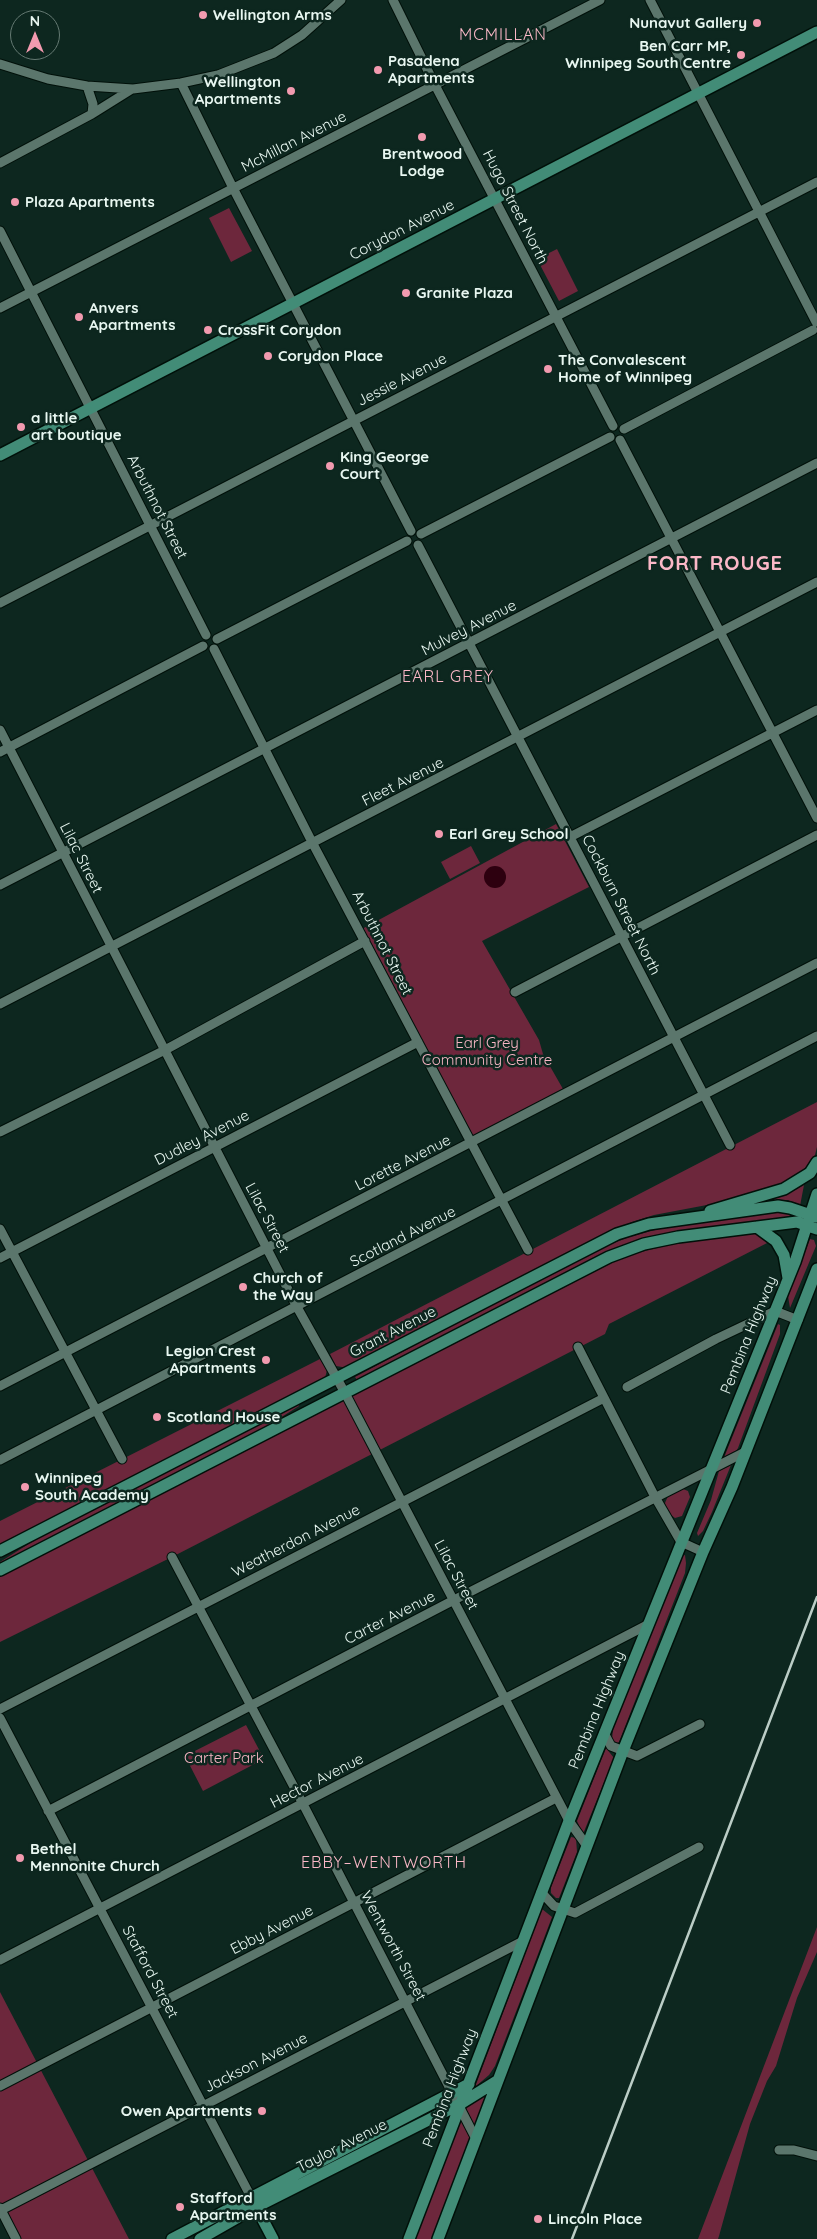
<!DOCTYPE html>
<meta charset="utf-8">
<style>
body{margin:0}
#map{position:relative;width:817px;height:2239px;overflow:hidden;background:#0d271f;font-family:Quicksand,sans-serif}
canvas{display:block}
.north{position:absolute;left:10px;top:10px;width:50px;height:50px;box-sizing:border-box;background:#0d271f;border:1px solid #657a73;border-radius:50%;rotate:0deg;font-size:14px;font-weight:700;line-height:20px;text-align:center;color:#e8f7f1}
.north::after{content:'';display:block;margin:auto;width:18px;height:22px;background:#f29aaf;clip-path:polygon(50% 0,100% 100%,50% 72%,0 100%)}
</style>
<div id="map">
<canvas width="817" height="2239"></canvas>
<div class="north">N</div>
</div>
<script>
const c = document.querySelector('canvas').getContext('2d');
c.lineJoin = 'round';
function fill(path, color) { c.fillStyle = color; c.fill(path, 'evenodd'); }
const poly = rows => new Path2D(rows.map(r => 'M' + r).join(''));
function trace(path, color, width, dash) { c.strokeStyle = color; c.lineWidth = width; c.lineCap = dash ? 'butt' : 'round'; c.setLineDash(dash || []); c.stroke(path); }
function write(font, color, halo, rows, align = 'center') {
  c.font = font + ' Quicksand,sans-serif'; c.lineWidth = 5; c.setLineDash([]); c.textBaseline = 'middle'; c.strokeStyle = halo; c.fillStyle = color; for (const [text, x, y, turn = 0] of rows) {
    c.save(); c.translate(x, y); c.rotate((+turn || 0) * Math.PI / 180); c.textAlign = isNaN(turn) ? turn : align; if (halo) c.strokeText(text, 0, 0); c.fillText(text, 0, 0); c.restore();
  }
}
fill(poly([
 [229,208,252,251,231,262,209,218],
 [557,249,578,291,559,301,537,259],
 [556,824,589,887,482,941,539,1040,543,1054,563,1089,473,1136,362,929],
 [471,846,480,863,450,879,441,862],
 [817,1102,817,1147,815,1155,799,1176,789,1182,728,1201,654,1215,632,1222,586,1243,348,1368,336,1366,330,1354],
 [804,1185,800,1206,788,1200,763,1202,763,1200,791,1192],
 [778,1212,787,1213,793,1216,669,1233,357,1380,355,1377,491,1305,606,1246,629,1237,666,1227],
 [753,1233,771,1241,609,1324,605,1334,172,1557,0,1642,0,1577,625,1256,681,1242],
 [810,1239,814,1240,816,1246,790,1308,788,1296],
 [778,1324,780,1325,780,1334,738,1448,735,1453,723,1460],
 [320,1359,327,1370,325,1378,0,1546,0,1521],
 [299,1404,299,1406,253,1435,0,1565,0,1562,35,1540],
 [731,1465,712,1512,703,1531,698,1536,697,1533,711,1500,719,1471],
 [683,1489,688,1491,690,1497,682,1516,675,1518,666,1511,665,1503,668,1496],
 [685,1555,686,1563,685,1573,619,1742,615,1744,612,1740,613,1728,682,1556],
 [246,1725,264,1759,203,1791,185,1756],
 [606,1748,614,1758,583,1834,577,1821],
 [571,1837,576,1838,577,1852,559,1898,556,1898,551,1893,551,1887],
 [542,1909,552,1917,524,1991,495,2066,489,2075,475,2087],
 [817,1927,817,1952,797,1998,776,2066,767,2081,750,2124,719,2236,718,2239,698,2239],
 [0,1992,116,2214,129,2239,16,2239,0,2208],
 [497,2081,438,2239,409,2239,460,2104]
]), '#6d273c');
fill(poly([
 '484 877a11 11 0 1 1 22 0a11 11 0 1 1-22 0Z'
]), '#2d000f');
const minor = poly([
 [393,0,435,85,613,426],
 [650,0,816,322],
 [0,64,48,79,87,86,133,89,181,83,218,75,274,53,302,35,341,0],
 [181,83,233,188,411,531],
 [87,86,93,104,92,114],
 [0,163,92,114,132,89],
 [0,231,206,635],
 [0,308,600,0],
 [624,429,813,330],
 [620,440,817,818],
 [421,534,610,437],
 [418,545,730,1145],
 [0,603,817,182],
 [217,639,407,541],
 [214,649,313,844,528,1250],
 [0,730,297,1307,345,1393,569,1821,587,1846],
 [0,752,203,646],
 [570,837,817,710],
 [0,885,817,463],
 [515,992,817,835],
 [0,1004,817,582],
 [0,1132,165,1050,365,941],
 [0,1229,122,1459],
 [0,1258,418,1042],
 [578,1347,655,1497,681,1542,703,1552],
 [0,1386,817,963],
 [627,1387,716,1339,775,1311,798,1320],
 [0,1460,817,1036],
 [172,1557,303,1804,475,2137],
 [0,1709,604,1398],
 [0,1718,251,2197],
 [604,1733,611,1746,637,1756,700,1724],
 [48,1811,454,1600,745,1452],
 [541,1892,554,1906,575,1913,699,1847],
 [0,1960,647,1625],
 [0,2086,556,1798],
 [779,2150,794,2150,817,2156],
 [0,2208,16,2239],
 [1,2210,523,1941]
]);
const major = poly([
 [0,455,817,32],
 [710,1211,784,1189,810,1173,817,1162],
 [757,1227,776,1241,784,1255,788,1278],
 [0,1551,617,1234,649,1224,778,1206,790,1208,817,1217],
 [0,1570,609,1257,644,1244,678,1237,797,1222,817,1229],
 [253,2201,273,2239],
 [172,2239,469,2084],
 [200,2239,256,2207,460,2104,497,2081],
 [409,2239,569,1821,795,1262,817,1194],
 [438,2239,623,1751,703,1552,732,1487,817,1269]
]);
trace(minor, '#001009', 11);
trace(major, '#001009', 14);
trace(minor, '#5b766c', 9);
trace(major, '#428c77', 11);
trace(poly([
 [572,2239,817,1597]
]), '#bbcdc6', 2.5);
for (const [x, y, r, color] of [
 [203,15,5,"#f29aaf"],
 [757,23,5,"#f29aaf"],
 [741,55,5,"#f29aaf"],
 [378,70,5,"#f29aaf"],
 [291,91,5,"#f29aaf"],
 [422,137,5,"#f29aaf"],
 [15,202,5,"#f29aaf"],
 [406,293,5,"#f29aaf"],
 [79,317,5,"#f29aaf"],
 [208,330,5,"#f29aaf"],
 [268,356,5,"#f29aaf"],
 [548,369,5,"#f29aaf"],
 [21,427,5,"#f29aaf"],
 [330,466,5,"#f29aaf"],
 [439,834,5,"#f29aaf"],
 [243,1287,5,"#f29aaf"],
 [266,1360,5,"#f29aaf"],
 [157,1417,5,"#f29aaf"],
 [25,1487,5,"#f29aaf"],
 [20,1858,5,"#f29aaf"],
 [262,2111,5,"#f29aaf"],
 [180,2207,5,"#f29aaf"],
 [538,2219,5,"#f29aaf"]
]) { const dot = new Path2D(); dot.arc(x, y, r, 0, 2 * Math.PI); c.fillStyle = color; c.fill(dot); trace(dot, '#0d271f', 2); }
write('bold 15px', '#e8f7f1', '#0d271f', [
 ["Wellington Arms",213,15],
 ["Nunavut Gallery",747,23,"right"],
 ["Ben Carr MP,",731,46,"right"],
 ["Winnipeg South Centre",731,63,"right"],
 ["Pasadena",388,61],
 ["Apartments",388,78],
 ["Wellington",281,82,"right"],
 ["Apartments",281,99,"right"],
 ["Brentwood",422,154,"center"],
 ["Lodge",422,171,"center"],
 ["Plaza Apartments",25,202],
 ["Granite Plaza",416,293],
 ["Anvers",89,308],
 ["Apartments",89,325],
 ["CrossFit Corydon",218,330],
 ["Corydon Place",278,356],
 ["The Convalescent",558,360],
 ["Home of Winnipeg",558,377],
 ["a little",31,418],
 ["art boutique",31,435],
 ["King George",340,457],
 ["Court",340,474],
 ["Earl Grey School",449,834],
 ["Church of",253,1278],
 ["the Way",253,1295],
 ["Legion Crest",256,1351,"right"],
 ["Apartments",256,1368,"right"],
 ["Scotland House",167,1417],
 ["Winnipeg",35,1478],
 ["South Academy",35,1495],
 ["Bethel",30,1849],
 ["Mennonite Church",30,1866],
 ["Owen Apartments",252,2111,"right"],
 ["Stafford",190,2198],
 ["Apartments",190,2215],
 ["Lincoln Place",548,2219]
], 'left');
write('15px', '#e8f7f1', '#0d271f', [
 ["McMillan Avenue",294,142,-27],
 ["Hugo Street North",515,207,63],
 ["Corydon Avenue",402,230,-27],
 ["Jessie Avenue",402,380,-27],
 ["Arbuthnot Street",157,507,63],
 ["Mulvey Avenue",469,628,-27],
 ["Fleet Avenue",403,782,-27],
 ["Lilac Street",81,858,63],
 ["Cockburn Street North",621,905,63],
 ["Arbuthnot Street",382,943,63],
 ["Dudley Avenue",202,1138,-27],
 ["Lorette Avenue",403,1163,-27],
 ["Lilac Street",267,1218,62],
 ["Scotland Avenue",403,1237,-27],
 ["Grant Avenue",393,1332,-27],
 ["Pembina Highway",749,1335,-68],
 ["Weatherdon Avenue",296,1541,-27],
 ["Lilac Street",456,1575,62],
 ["Carter Avenue",390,1618,-27],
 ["Pembina Highway",597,1710,-68],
 ["Hector Avenue",317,1781,-27],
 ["Ebby Avenue",272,1930,-27],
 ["Wentworth Street",393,1946,62],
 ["Stafford Street",150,1972,62],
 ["Jackson Avenue",256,2063,-27],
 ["Pembina Highway",450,2088,-69],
 ["Taylor Avenue",342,2146,-27]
]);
write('15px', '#f8b5c4', '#0d271f', [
 ["Earl Grey",487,1043],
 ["Community Centre",487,1060],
 ["Carter Park",224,1758]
]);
c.letterSpacing = '1px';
write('16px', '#fbb8c7', '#0d271f', [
 ["MCMILLAN",503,35],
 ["EARL GREY",448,677],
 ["EBBY–WENTWORTH",384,1863]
]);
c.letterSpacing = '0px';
c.letterSpacing = '1px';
write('bold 20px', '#fbb8c7', '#0d271f', [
 ["FORT ROUGE",715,564]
]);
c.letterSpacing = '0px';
</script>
